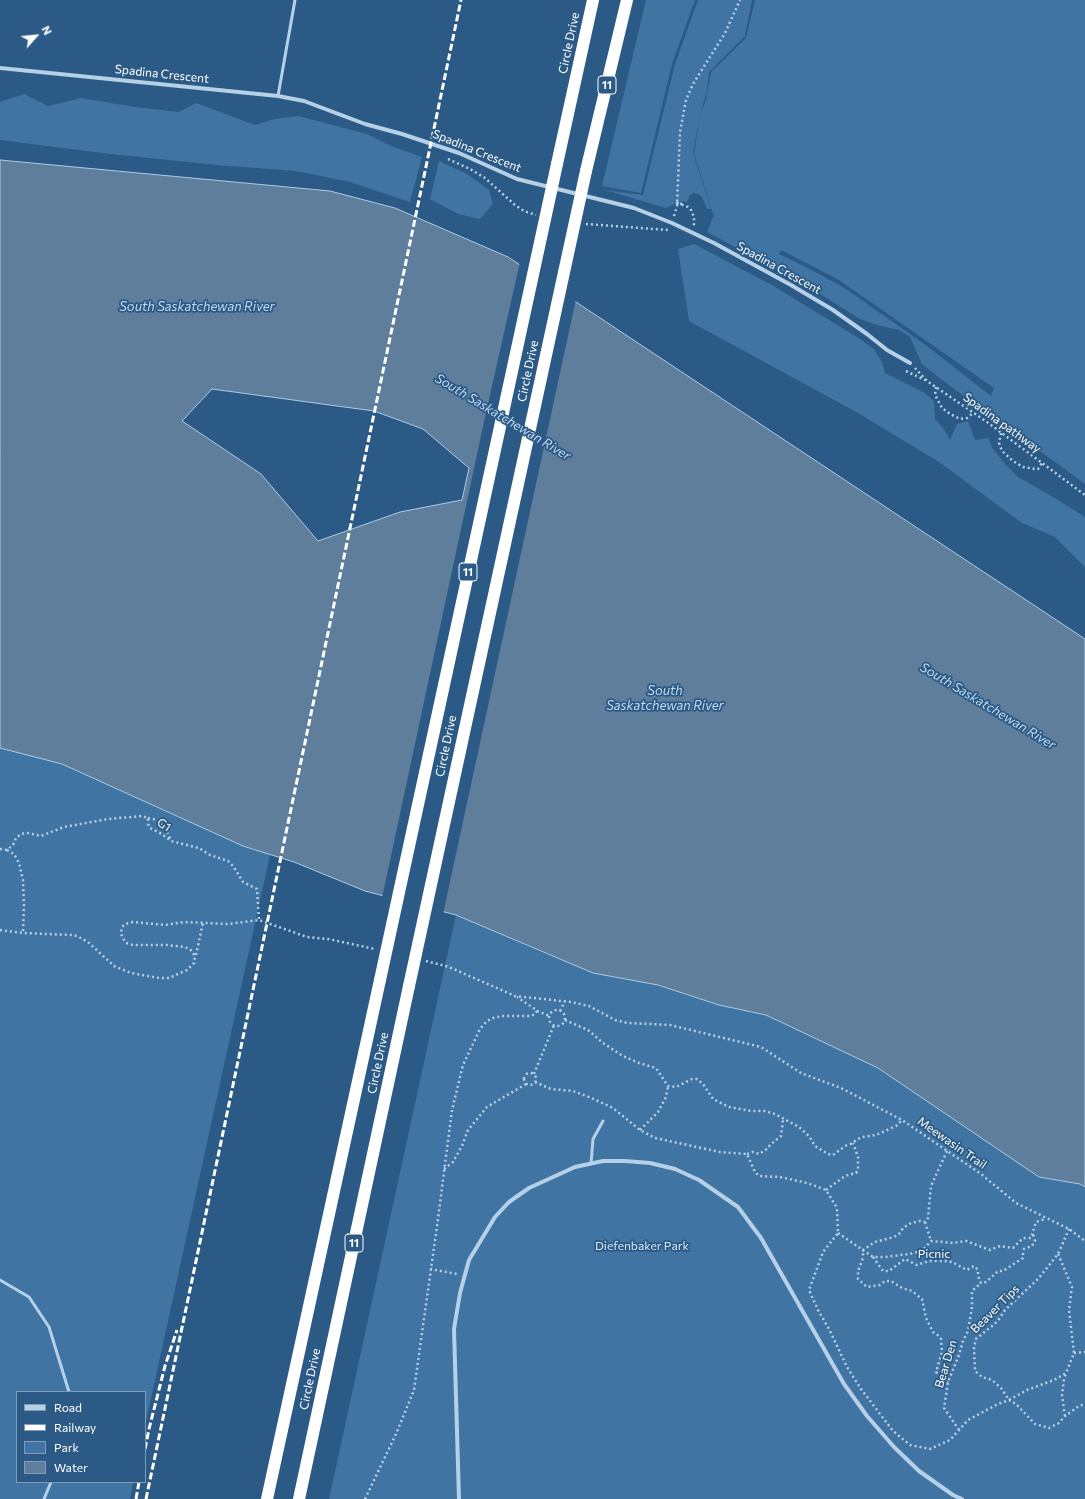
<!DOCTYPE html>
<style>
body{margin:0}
#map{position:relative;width:1085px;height:1499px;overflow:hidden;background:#2b5a86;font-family:Commissioner,sans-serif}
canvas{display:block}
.legend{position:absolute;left:16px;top:1391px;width:130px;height:92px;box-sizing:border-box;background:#2b5a86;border:1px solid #809cb6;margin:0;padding:5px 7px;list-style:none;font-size:12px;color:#fff}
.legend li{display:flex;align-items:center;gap:8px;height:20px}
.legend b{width:20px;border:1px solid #809cb6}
.north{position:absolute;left:16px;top:16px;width:40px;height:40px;-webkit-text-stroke:3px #2b5a86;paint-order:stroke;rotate:63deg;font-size:11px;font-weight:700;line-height:16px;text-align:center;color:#fff}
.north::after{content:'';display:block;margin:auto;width:14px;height:18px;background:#fff;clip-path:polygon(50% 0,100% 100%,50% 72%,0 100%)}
</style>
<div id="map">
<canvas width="1085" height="1499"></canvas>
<ul class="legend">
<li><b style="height:5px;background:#b6d0e7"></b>Road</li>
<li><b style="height:5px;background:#fff"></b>Railway</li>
<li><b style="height:11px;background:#4074a2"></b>Park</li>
<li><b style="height:11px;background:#5f7e9c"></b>Water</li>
</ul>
<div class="north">N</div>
</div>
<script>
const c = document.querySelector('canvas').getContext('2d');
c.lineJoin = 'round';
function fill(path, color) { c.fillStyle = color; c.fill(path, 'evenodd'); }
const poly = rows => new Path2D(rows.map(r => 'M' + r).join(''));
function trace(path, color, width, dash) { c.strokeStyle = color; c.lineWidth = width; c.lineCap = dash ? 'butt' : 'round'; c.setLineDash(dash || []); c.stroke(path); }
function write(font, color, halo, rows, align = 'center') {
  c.font = font + ' Commissioner,sans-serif'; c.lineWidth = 3.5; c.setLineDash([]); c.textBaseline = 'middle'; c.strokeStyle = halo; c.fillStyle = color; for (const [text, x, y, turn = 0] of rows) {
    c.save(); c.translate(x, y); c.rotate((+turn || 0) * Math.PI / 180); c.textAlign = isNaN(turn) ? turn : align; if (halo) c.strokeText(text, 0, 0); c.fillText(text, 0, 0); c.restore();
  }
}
fill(poly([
 [646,0,695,0,672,64,641,193,602,186],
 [698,0,752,0,745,36,709,72,707,92,700,114,693,153,711,209,707,209,702,197,698,194,693,193,690,195,687,202,681,201,666,208,605,190,643,195,675,64],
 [755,0,1085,0,1085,484,942,380,922,364,910,337,899,330,877,325,860,319,809,287,707,232,713,217,715,216,713,214,694,154,700,114,706,100,711,72,746,38],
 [781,250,839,280,994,388,991,396,927,346,846,289,810,269,779,254],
 [24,94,48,106,82,98,135,107,179,112,196,103,255,125,275,119,298,116,367,134,391,146,422,157,410,202,350,182,296,171,217,165,110,154,0,140,0,102],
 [439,161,467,174,489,190,493,204,480,219,458,214,430,199],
 [694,244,772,285,860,339,874,349,882,362,885,373,925,393,934,401,935,419,944,429,950,440,957,424,968,421,975,440,989,438,992,448,1007,466,1018,477,1053,497,1085,517,1085,567,1055,537,1022,523,939,462,858,413,689,321,678,249],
 [0,748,62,764,243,846,270,855,145,1426,145,1392,17,1392,17,1482,133,1482,130,1499,0,1499],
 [456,915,551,956,658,985,719,1005,766,1015,878,1068,1039,1176,1080,1184,1085,1187,1085,1499,329,1499]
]), '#4074a2');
const water = poly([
 [0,160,330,191,395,208,508,257,1085,639,1085,1187,1080,1184,1039,1177,878,1068,766,1015,719,1005,658,985,593,973,456,915,365,891,294,862,243,846,62,764,0,748,0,160],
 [212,389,374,411,423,429,469,468,462,500,400,512,318,541,261,474,182,421,212,389]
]);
fill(water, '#5f7e9c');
trace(water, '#abcce7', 1);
fill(poly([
 [520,262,576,299,443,914,382,898,485,417]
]), '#2b5a86');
trace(poly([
 [448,159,470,169,485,178,515,205,524,211,536,215],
 [682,204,677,203,688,207,691,210,694,217,694,226],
 [674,216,677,206,680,132,686,100,693,84,725,33,740,0],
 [586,224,668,230],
 [915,368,927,381,987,422,1085,495],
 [906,371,925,380],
 [936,387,935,395,942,408,950,414,960,419,967,418,973,413],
 [1001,433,999,443,1002,451,1013,461,1023,467,1035,469,1038,469,1042,463],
 [148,818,157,820,165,828,171,840],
 [0,849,7,850,13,845,16,838,21,834,28,833,41,836,64,827,108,819,142,816,148,818,148,824,150,828,162,834,171,841,199,848,210,855,228,861,233,866,243,882,257,889,259,920],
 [7,850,14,854,19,863,23,880,24,906,23,933],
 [0,930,23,933,72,935,77,936,88,942,114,966,131,973,159,978,169,978,187,970,194,963,195,956,190,949,184,947,167,945,133,945,126,943,122,937,121,933,122,927,125,924,133,922,165,925,184,922,228,924,259,920,307,937,328,939,375,949],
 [196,955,203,923],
 [426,961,449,967,515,996,571,1002,589,1006,615,1020,628,1023,670,1025,761,1047,801,1073,841,1088,902,1120,981,1174,1016,1203,1069,1229,1085,1241],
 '549 1018a8 8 0 1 1 16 0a8 8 0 1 1-16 0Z',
 [537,1011,550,1016],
 [560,1011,565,1001],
 [565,1020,588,1030,603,1043,623,1056,639,1063,656,1068,668,1086,676,1087,692,1079,697,1079,703,1084,713,1099,729,1107,751,1111,765,1111,775,1114,799,1127,809,1136,815,1146,828,1154,833,1155,845,1146,853,1143,856,1140,862,1137,876,1135,896,1126,902,1120],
 '524 1079a6 6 0 1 1 12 0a6 6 0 1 1-12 0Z',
 [534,1074,554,1025],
 [535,1082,551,1089,573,1091,589,1097,613,1108,640,1130,655,1138,720,1152,747,1154,755,1172,759,1176,780,1177,807,1183,826,1190,837,1208,838,1233,823,1252,809,1290,818,1310,829,1329,847,1367,861,1389,893,1431,910,1445,930,1449,950,1440,968,1420,998,1404,1009,1400,1016,1404,1035,1424,1049,1428,1059,1423,1065,1416,1079,1406,1085,1404],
 [640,1130,658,1112,666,1097,668,1086],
 [947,1151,931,1186,928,1218,925,1222,920,1221,911,1223,903,1228,899,1234,894,1237,875,1242,863,1250,863,1258,858,1271,858,1279,867,1287,880,1285,885,1281,891,1281,902,1288,912,1291,922,1299,926,1318,933,1332,939,1336,941,1339,942,1352,936,1372,948,1382],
 [747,1154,753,1152,759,1154,767,1149,770,1145,781,1136,783,1120],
 [444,1169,453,1162,462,1146,468,1130,487,1107,526,1084],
 [826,1190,845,1176,856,1173,858,1170,858,1157,853,1143],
 [925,1222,931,1241],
 [838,1233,873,1257,885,1257,909,1254,922,1251,931,1241,953,1243,966,1241,990,1250,1000,1246,1013,1248,1023,1238,1031,1238,1036,1222,1045,1219],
 [1058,1254,1072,1287,1069,1310,1074,1353,1066,1373,1054,1380,1027,1390,1009,1400,1001,1388,992,1380,982,1377,975,1371,974,1347,976,1339,997,1322,1005,1310,1038,1279,1058,1254,1069,1229],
 [873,1257,883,1271,889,1271,905,1259,917,1265,929,1261,944,1261,952,1262,967,1270,974,1266,978,1270,978,1276,981,1283,986,1282,998,1271,1003,1271,1023,1258,1023,1254,1024,1249,1032,1246,1035,1241,1033,1234],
 [430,1269,457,1274],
 [1074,1353,1085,1352],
 [1065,1416,1062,1395,1064,1379,1066,1373],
 [959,1430,944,1408,948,1382,959,1355,963,1341,968,1331,972,1307,972,1291,981,1283],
 [365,1499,396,1434,414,1390,438,1219,452,1110,463,1065,480,1029,487,1021,493,1018,502,1016,531,1016,535,1014,537,1011,535,1009,517,997]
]), '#b6d0e7', 2.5, [2, 3]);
trace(poly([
 [278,96,295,0],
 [591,1164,593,1139,603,1121],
 [0,1280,29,1297,49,1327,69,1392],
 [44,1499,51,1482]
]), '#b6d0e7', 3);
trace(poly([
 [0,68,278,96,304,101,365,124,402,134,459,153,517,179,634,208,672,223,714,243,791,285,833,310,867,334,887,350,910,363],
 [459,1499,454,1329,460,1293,469,1260,495,1217,509,1202,529,1188,575,1167,603,1161,625,1161,650,1163,675,1169,699,1180,738,1207,761,1238,844,1384,867,1416,894,1447,919,1471,953,1495,962,1499]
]), '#b6d0e7', 4);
trace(poly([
 [557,164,593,0],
 [586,171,627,0],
 [267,1499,380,980],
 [299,1499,409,986]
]), '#fff', 12);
trace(poly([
 [145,1449,149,1429,165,1366,177,1330],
 [136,1499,139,1482],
 [146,1499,461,0]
]), '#fff', 3, [7, 3]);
trace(poly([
 [380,980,557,164],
 [409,986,586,171]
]), '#fff', 12);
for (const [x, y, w] of [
 [607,85,18],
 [468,572,18],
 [354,1243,18]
]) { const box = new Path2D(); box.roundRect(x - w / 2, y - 9, w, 18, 3); c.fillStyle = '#2b5a86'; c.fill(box); trace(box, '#fff', 1); }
write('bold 11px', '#fff', null, [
 ["11",607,85],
 ["11",468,572],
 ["11",354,1243]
]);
write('12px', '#fff', '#2b5a86', [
 ["Circle Drive",569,43,-78],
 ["Spadina Crescent",162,74,6],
 ["Spadina Crescent",477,151,22],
 ["Spadina Crescent",779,268,29],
 ["Circle Drive",528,371,-78],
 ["Spadina pathway",1002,423,36],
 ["Circle Drive",446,746,-78],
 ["G1",164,825,33],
 ["Circle Drive",378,1063,-78],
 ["Meewasin Trail",952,1143,35],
 ["Picnic",934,1254],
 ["Beaver Tips",995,1309,-45],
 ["Bear Den",946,1364,-73],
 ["Circle Drive",310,1379,-78]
]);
write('12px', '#d9e9f6', '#2b5a86', [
 ["Diefenbaker Park",642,1246]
]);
write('italic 13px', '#c2daef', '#2b5a86', [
 ["South Saskatchewan River",197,307],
 ["South Saskatchewan River",503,417,31],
 ["South",665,691],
 ["Saskatchewan River",665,706],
 ["South Saskatchewan River",988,706,31]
]);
</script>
